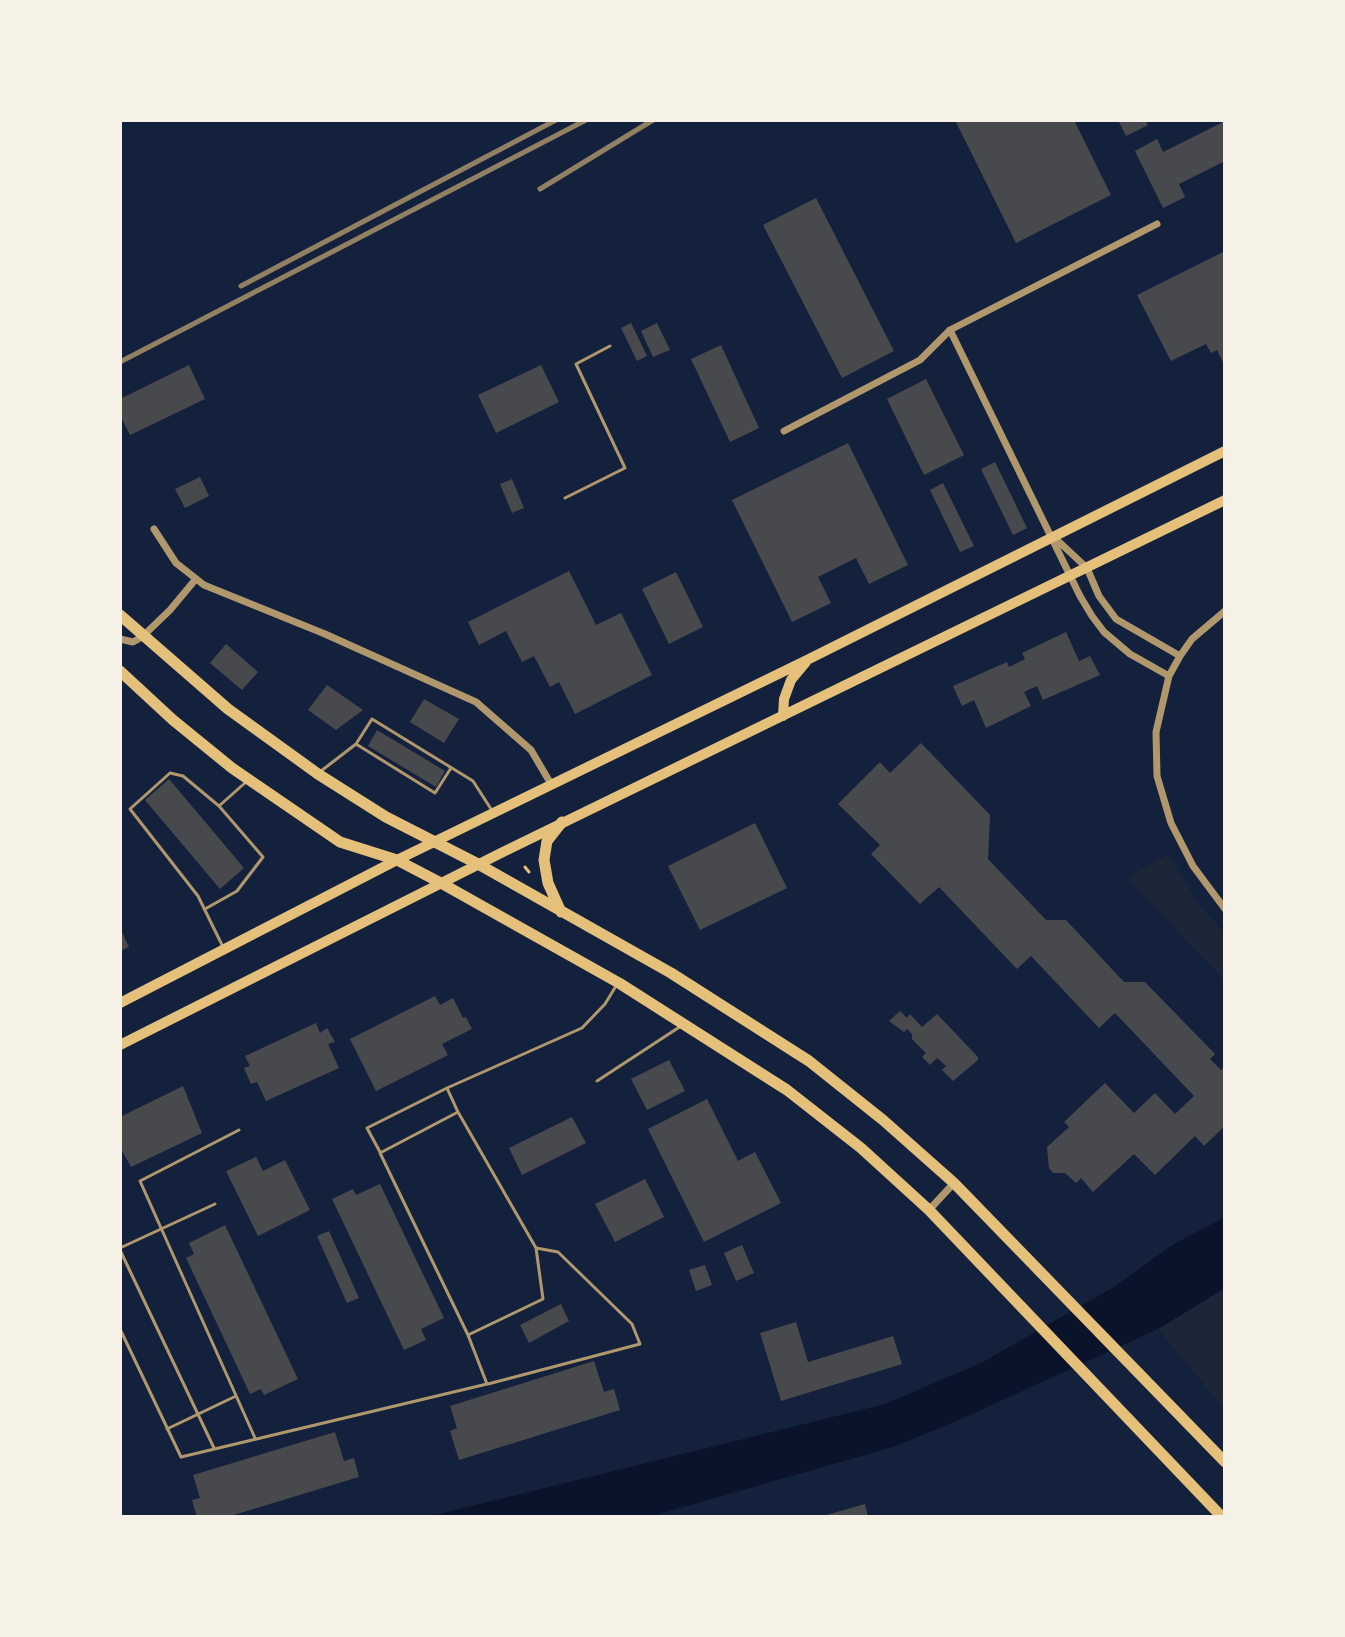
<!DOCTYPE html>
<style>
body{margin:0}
#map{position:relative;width:1345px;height:1637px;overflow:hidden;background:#14213d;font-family:Commissioner,sans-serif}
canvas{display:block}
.frame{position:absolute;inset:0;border:122px solid #f6f1e7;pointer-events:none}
</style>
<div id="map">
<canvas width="1345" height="1637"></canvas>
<div class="frame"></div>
</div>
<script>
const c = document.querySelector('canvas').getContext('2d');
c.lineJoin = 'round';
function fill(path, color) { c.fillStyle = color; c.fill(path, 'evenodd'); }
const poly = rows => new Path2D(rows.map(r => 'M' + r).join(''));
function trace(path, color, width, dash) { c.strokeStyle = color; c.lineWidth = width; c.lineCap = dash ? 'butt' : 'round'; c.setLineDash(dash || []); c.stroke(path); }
fill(poly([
 [1168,854,1203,910,1225,933,1225,981,1127,878],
 [1225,1288,1225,1410,1158,1329]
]), '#1d2539');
fill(poly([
 [1225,1217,1225,1288,1158,1329,957,1421,893,1447,649,1517,427,1517,885,1404,983,1362,1112,1288,1174,1244]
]), '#0b132b');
fill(poly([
 [955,120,1074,120,1111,195,1016,243],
 [1118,120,1145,120,1148,125,1126,136],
 [1225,121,1225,161,1179,184,1185,197,1163,208,1135,151,1157,139,1163,152],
 [816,198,894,351,842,378,763,225],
 [1225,251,1225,366,1217,350,1211,353,1206,344,1171,361,1137,295],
 [631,323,647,356,637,361,621,328],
 [657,323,670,350,653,357,641,331],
 [721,345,759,428,730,442,691,359],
 [189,365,205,399,130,435,120,415,120,399],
 [541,365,559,402,496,433,478,395],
 [926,379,964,455,924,475,887,399],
 [848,443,908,565,869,584,856,558,818,577,831,603,792,622,732,500],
 [995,462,1027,528,1013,535,981,469],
 [200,477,209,496,185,508,175,489],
 [512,479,524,508,512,513,500,484],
 [943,483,974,546,960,552,930,490],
 [569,571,596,625,621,613,652,675,575,714,559,682,550,687,534,656,522,662,506,631,479,645,468,622],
 [676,572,703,627,669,644,642,589],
 [1066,632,1079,661,1090,656,1100,675,1043,700,1037,686,1024,692,1031,706,986,728,974,700,962,706,953,686,1007,662,1009,667,1025,659,1022,653],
 [226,644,258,672,242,690,210,663],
 [327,685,363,710,336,730,308,710],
 [424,699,459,719,444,743,410,722],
 [377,730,445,771,436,787,368,746],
 [921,743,990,815,988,859,1046,920,1066,920,1124,982,1145,982,1215,1054,1210,1059,1221,1070,1225,1066,1225,1126,1204,1146,1195,1136,1155,1175,1134,1154,1093,1192,1081,1178,1076,1183,1065,1173,1053,1173,1049,1168,1047,1147,1069,1127,1064,1122,1105,1083,1134,1113,1155,1093,1175,1114,1194,1096,1115,1013,1099,1028,1031,956,1017,969,939,887,920,904,871,854,880,845,838,804,880,762,890,773],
 [169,779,244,868,220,889,145,800],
 [755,823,787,888,700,930,668,866],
 [120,928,129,947,120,951],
 [435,996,440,1005,453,998,463,1018,466,1017,472,1029,442,1044,448,1055,376,1091,350,1039],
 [900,1011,907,1018,910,1014,922,1027,937,1014,978,1057,978,1060,953,1081,942,1070,946,1066,937,1058,930,1065,922,1057,926,1053,912,1039,912,1034,907,1029,904,1032,889,1021],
 [316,1023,320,1033,327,1028,335,1042,328,1044,339,1068,266,1101,257,1082,251,1084,244,1068,250,1066,245,1056],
 [669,1060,685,1091,647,1110,631,1079],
 [183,1086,202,1133,131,1167,120,1147,120,1117],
 [707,1099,738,1161,755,1152,781,1203,704,1242,648,1129],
 [572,1117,586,1143,522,1175,509,1148],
 [256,1157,263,1171,285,1160,310,1210,258,1236,226,1171],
 [645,1179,664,1217,615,1242,595,1204],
 [380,1184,444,1318,421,1329,426,1340,404,1350,332,1199,353,1189,356,1195],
 [225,1225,298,1379,264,1395,261,1389,250,1394,186,1258,194,1254,189,1243],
 [329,1231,359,1298,347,1303,317,1236],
 [742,1245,754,1273,736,1281,724,1253],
 [705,1265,712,1285,696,1291,689,1270],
 [561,1304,569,1321,529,1343,520,1325],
 [796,1322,808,1362,893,1336,902,1364,781,1401,760,1333],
 [594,1361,604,1392,614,1389,620,1410,459,1460,450,1431,457,1428,450,1406],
 [335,1432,344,1461,354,1458,359,1477,227,1517,197,1517,192,1500,200,1498,193,1475],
 [865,1504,868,1517,823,1517,823,1516]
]), '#48494c');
trace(poly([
 [525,867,529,872]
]), '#e5c07b', 3);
trace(poly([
 [565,498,625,468,576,364,610,346],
 [451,768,435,793,356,744,372,719,473,781,491,809],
 [321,771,356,744],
 [219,806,246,782],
 [205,909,237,891,263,857,219,806,183,776,170,773,130,809,198,896,223,947],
 [597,1081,681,1026],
 [458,1112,536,1248,543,1299,468,1335],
 [239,1130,140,1181,255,1438],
 [380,1152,367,1128,447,1088],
 [120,1248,215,1204],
 [120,1250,214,1448],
 [120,1329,181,1457,487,1384,468,1335,380,1153,458,1112,447,1088,582,1028,605,1004,616,986],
 [488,1384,640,1344,632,1324,558,1252,536,1248],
 [167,1429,236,1396]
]), '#b1986c', 3);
trace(poly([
 [950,330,1080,596,1092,616,1104,632,1130,654,1169,676],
 [784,431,920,360,950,330,1157,224],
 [154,529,176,563,204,585,325,634,476,702,531,750,551,784],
 [1057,540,1087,568,1099,596,1116,619,1180,656],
 [1225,611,1192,639,1180,656,1169,676,1156,732,1157,776,1171,823,1193,866,1225,909],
 [120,639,133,642,142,637,170,610,195,580],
 [929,1210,954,1183]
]), '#b1986c', 7);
trace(poly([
 [783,716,784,699,791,680,806,662],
 [120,1003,397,860,807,660,1225,451],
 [120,1045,503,852,1225,500]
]), '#e5c07b', 10);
trace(poly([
 [120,615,228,709,318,774,386,817,478,864,671,973,809,1061,883,1120,954,1183,1225,1462],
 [120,671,173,720,232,768,340,842,397,860,441,883,619,983,787,1090,861,1148,929,1210,1222,1517],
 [561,912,548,883,544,860,547,841,562,822]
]), '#e5c07b', 11);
trace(poly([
 [540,189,653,120],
 [241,286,556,120],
 [120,362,586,120]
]), '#918062', 5);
</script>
